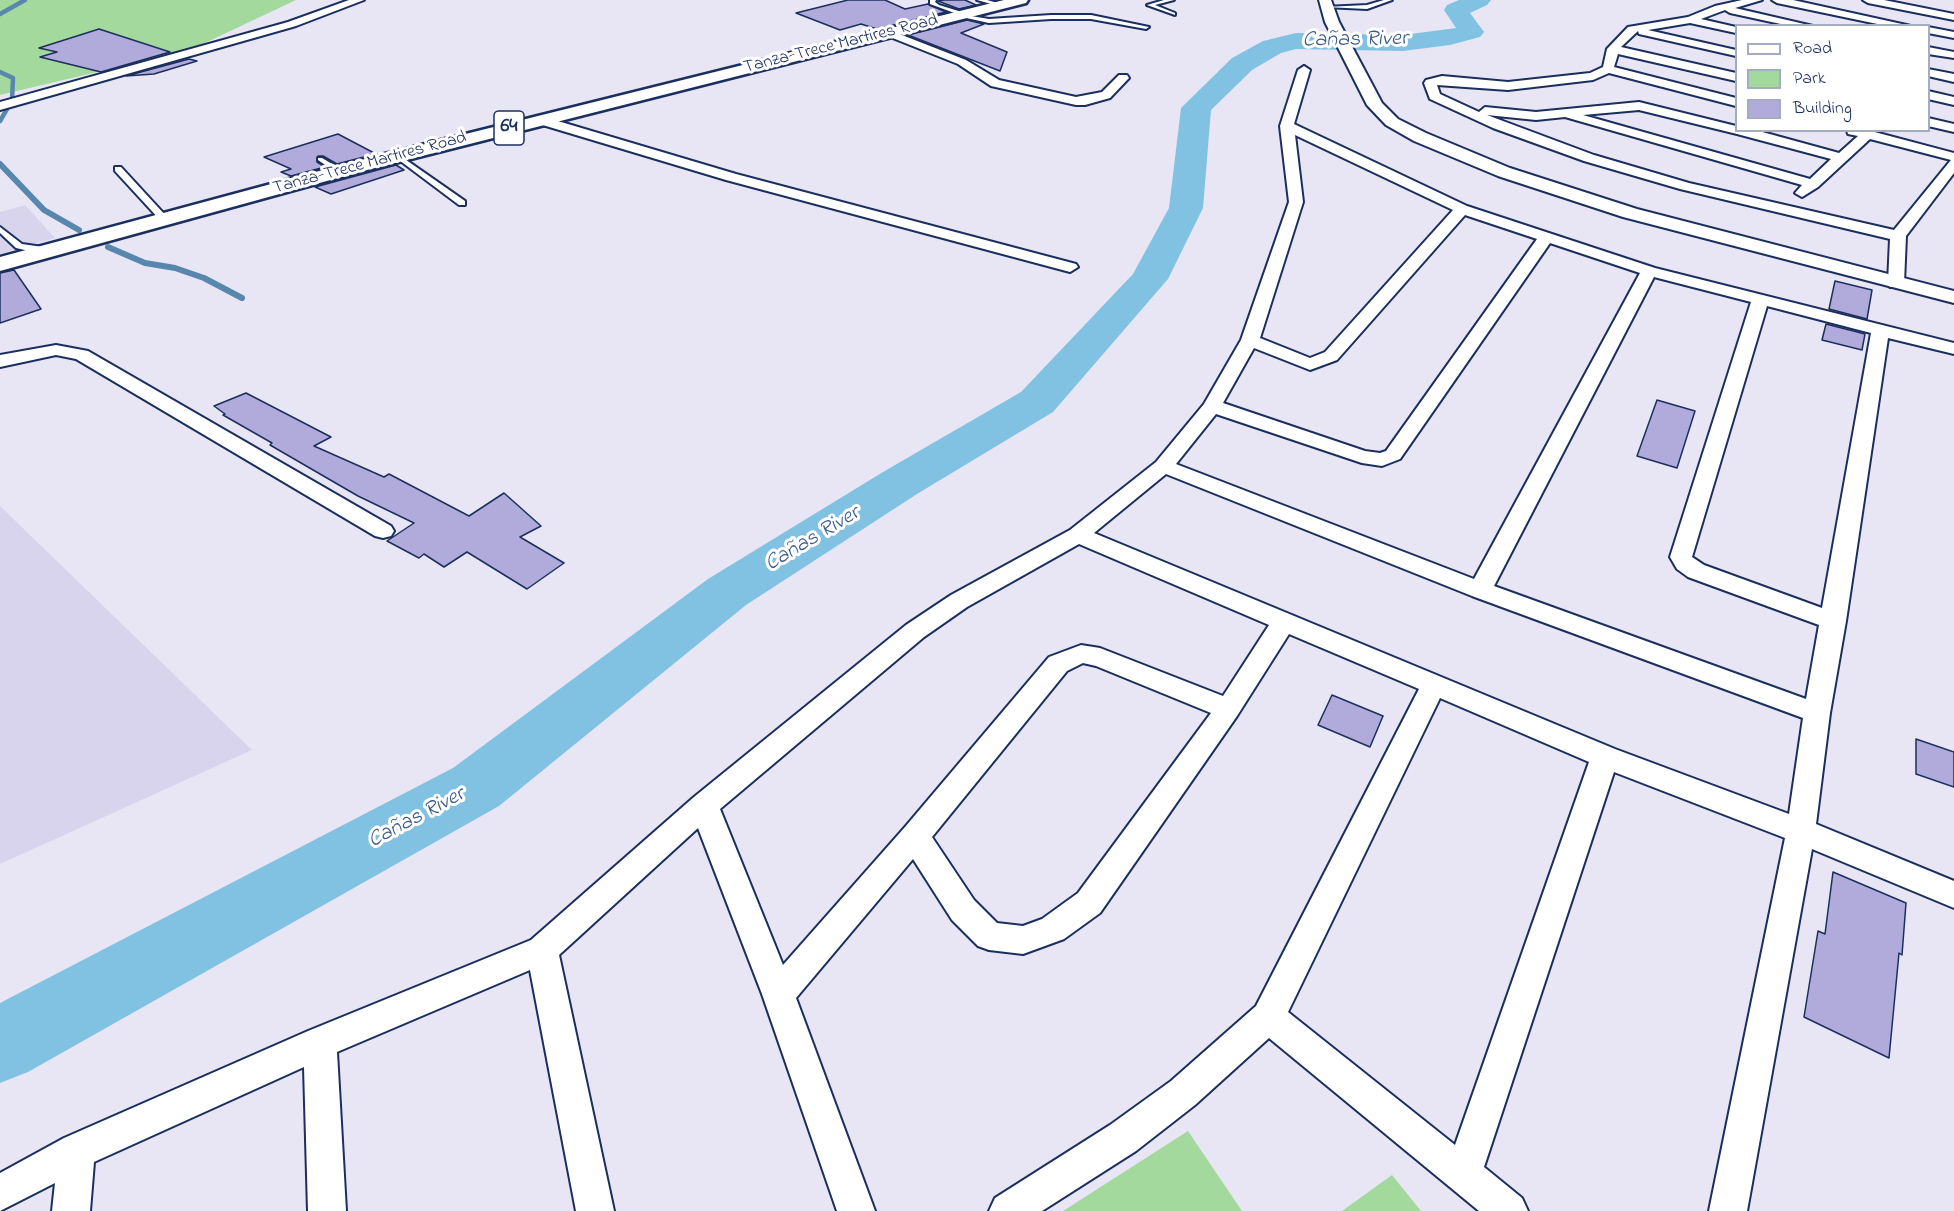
<!DOCTYPE html>
<meta charset="utf-8">
<style>
body{margin:0}
#map{position:relative;width:1954px;height:1211px;overflow:hidden;background:#e8e6f4;font-family:"Indie Flower",sans-serif}
canvas{display:block}
.legend{position:absolute;left:1735px;top:24px;width:195px;height:108px;box-sizing:border-box;background:#fff;border:2px solid #a4acbf;margin:0;padding:8px 10px;list-style:none;font-size:18px;color:#1b2f5e}
.legend li{display:flex;align-items:center;gap:12px;height:30px}
.legend b{width:30px;border:2px solid #a4acbf}
</style>
<div id="map">
<canvas width="1954" height="1211"></canvas>
<ul class="legend">
<li><b style="height:8px;background:#fff"></b>Road</li>
<li><b style="height:16px;background:#a3d99c"></b>Park</li>
<li><b style="height:16px;background:#b1abdc"></b>Building</li>
</ul>
</div>
<script>
const c = document.querySelector('canvas').getContext('2d');
c.lineJoin = 'round';
function fill(path, color) { c.fillStyle = color; c.fill(path, 'evenodd'); }
const poly = rows => new Path2D(rows.map(r => 'M' + r).join(''));
function trace(path, color, width, dash) { c.strokeStyle = color; c.lineWidth = width; c.lineCap = dash ? 'butt' : 'round'; c.setLineDash(dash || []); c.stroke(path); }
function write(font, color, halo, rows, align = 'center') {
  c.font = font + ' "Indie Flower",sans-serif'; c.lineWidth = 6; c.setLineDash([]); c.textBaseline = 'middle'; c.strokeStyle = halo; c.fillStyle = color; for (const [text, x, y, turn = 0] of rows) {
    c.save(); c.translate(x, y); c.rotate((+turn || 0) * Math.PI / 180); c.textAlign = isNaN(turn) ? turn : align; if (halo) c.strokeText(text, 0, 0); c.fillText(text, 0, 0); c.restore();
  }
}
fill(poly([
 [25,205,55,238,0,254,0,212],
 [0,506,252,750,0,864]
]), '#d8d4ed');
fill(poly([
 [0,0,296,0,190,50,0,95],
 [1188,1131,1242,1211,1063,1211],
 [1392,1175,1421,1211,1342,1211]
]), '#a3d99c');
trace(poly([
 [0,14,25,0],
 [0,72,13,78,12,101],
 [0,121,7,109]
]), '#5887ad', 4.5);
trace(poly([
 [0,164,44,210,79,230],
 [108,247,145,263,175,268,204,278,242,298]
]), '#5887ad', 6);
fill(poly([
 [1459,0,1491,0,1487,5,1470,13,1484,32,1480,37,1450,45,1403,51,1296,49,1281,53,1252,70,1211,110,1203,208,1168,279,1053,412,917,494,746,605,499,806,28,1072,0,1083,0,1003,453,768,708,579,883,472,1021,392,1133,274,1169,208,1181,108,1232,58,1263,41,1296,33,1403,35,1456,28,1444,10,1447,5,1459,0]
]), '#81c2e2');
const building = poly([
 [848,0,885,0,905,9,928,4,946,12,877,29,861,24,840,30,796,13,848,0],
 [944,0,965,0,976,5,959,9,938,1,944,0],
 [967,20,984,24,961,33,1007,52,1000,71,908,35,967,20],
 [99,29,170,52,101,72,40,57,57,52,39,48,99,29],
 [189,59,197,61,154,74,126,76,189,59],
 [338,134,376,154,337,164,323,156,318,156,317,162,325,167,291,176,281,172,291,169,264,157,338,134],
 [396,165,404,170,331,194,315,187,396,165],
 [14,270,41,309,0,323,0,273,14,270],
 [1835,281,1872,290,1867,319,1829,309,1835,281],
 [1826,324,1865,334,1862,350,1822,340,1826,324],
 [246,393,331,437,314,446,384,477,389,474,469,516,504,493,541,526,520,537,564,563,527,589,467,552,444,567,424,554,419,558,387,541,414,523,358,496,270,445,272,443,223,415,225,414,214,406,246,393],
 [1657,400,1695,411,1677,468,1637,456,1657,400],
 [1332,695,1383,716,1370,747,1318,725,1332,695],
 [1916,739,1954,752,1954,787,1916,774,1916,739],
 [1833,872,1906,903,1902,955,1899,953,1889,1058,1804,1017,1818,931,1825,934,1833,872]
]);
fill(building, '#b1abdc');
trace(building, '#1b2f5e', 1.5);
const service = poly([
 [930,0,936,0,935,2,939,5,965,13,965,15,989,19,1051,15,1091,15,1149,27,1146,29,1091,19,1051,19,989,23,957,16,957,14,930,4,930,0],
 [977,0,987,0,1005,5,1002,7,977,0],
 [1164,0,1174,0,1155,5,1175,13,1175,15,1147,5,1164,0],
 [1384,0,1392,0,1367,9,1325,7,1367,5,1384,0],
 [395,155,399,155,465,201,465,205,459,205,395,157,395,155],
 [318,158,322,158,344,171,337,173,318,160,318,158],
 [115,167,121,167,167,217,167,221,161,221,115,171,115,167],
 [0,227,22,244,43,247,47,249,43,251,29,251,16,248,0,233,0,227]
]);
const minor = poly([
 [349,0,364,0,296,26,0,110,0,102,288,22,349,0],
 [1742,0,1762,0,1735,8,1813,26,1790,26,1730,13,1725,10,1701,19,1736,27,1736,33,1690,23,1648,30,1736,50,1736,56,1639,34,1638,31,1621,47,1736,73,1736,81,1618,54,1614,67,1736,98,1736,106,1609,73,1593,80,1508,90,1437,85,1440,94,1479,112,1485,107,1536,112,1639,102,1736,126,1736,130,1755,130,1839,153,1858,136,1848,134,1847,130,1867,130,1954,153,1954,173,1906,236,1904,283,1902,287,1890,287,1888,283,1890,239,1680,189,1584,161,1493,128,1430,99,1424,83,1426,80,1442,76,1508,82,1590,73,1603,67,1607,49,1628,27,1688,17,1715,6,1742,0],
 [1639,110,1737,134,1831,159,1810,179,1583,115,1639,110],
 [1487,115,1536,120,1565,117,1802,185,1795,193,1802,197,1818,187,1870,139,1951,160,1894,230,1689,183,1594,155,1487,115],
 [1772,0,1793,0,1911,26,1887,26,1777,3,1772,0],
 [1863,0,1884,0,1954,14,1954,20,1868,3,1863,0],
 [1928,27,1954,32,1954,38,1928,33,1928,27],
 [889,30,966,60,999,80,1076,97,1102,92,1119,75,1127,75,1129,78,1110,98,1085,105,1076,105,991,86,958,64,885,35,883,33,889,30],
 [1928,47,1954,52,1954,58,1928,54,1928,47],
 [1304,66,1310,70,1294,124,1467,206,1655,268,1954,343,1954,354,1888,338,1846,621,1830,713,1816,824,1954,881,1954,908,1812,849,1747,1211,1709,1211,1785,838,1614,772,1484,1167,1522,1198,1528,1211,1479,1211,1269,1038,1195,1105,1136,1151,1042,1211,989,1211,995,1198,1110,1125,1171,1081,1256,1006,1419,689,1289,634,1237,716,1100,913,1064,939,1023,954,989,950,978,946,952,920,913,859,796,998,875,1211,837,1211,762,994,698,828,559,955,614,1211,576,1211,530,970,337,1052,346,1211,308,1211,304,1067,94,1162,90,1211,52,1211,55,1183,0,1211,0,1173,64,1138,308,1031,531,940,694,797,906,625,951,595,1070,530,1156,462,1204,404,1241,340,1289,202,1280,126,1298,70,1304,66],
 [1295,135,1453,210,1325,352,1310,358,1260,338,1303,202,1295,135],
 [1465,215,1537,239,1386,451,1380,453,1365,451,1223,403,1254,348,1310,370,1337,360,1465,215],
 [1550,243,1640,273,1474,579,1176,464,1216,414,1362,463,1382,466,1400,459,1550,243],
 [1654,277,1751,302,1670,557,1677,569,1688,577,1819,625,1806,699,1494,586,1654,277],
 [1767,306,1871,333,1822,608,1704,565,1692,557,1767,306],
 [1166,474,1472,596,1803,718,1789,814,1615,749,1094,533,1166,474],
 [1079,544,1269,625,1223,696,1100,648,1081,645,1049,657,905,827,783,965,720,809,924,637,967,607,1079,544],
 [1083,663,1096,666,1211,713,1078,893,1042,919,1023,926,997,923,974,900,932,837,1067,671,1083,663],
 [1440,698,1589,762,1455,1145,1288,1012,1440,698],
 [1928,69,1954,74,1954,82,1928,76,1928,69],
 [1928,91,1954,97,1954,105,1928,99,1928,91],
 [541,116,736,174,1076,264,1078,267,1070,272,726,180,536,123,534,120,541,116],
 [1928,118,1954,124,1954,132,1928,126,1928,118],
 [56,345,88,351,391,526,394,531,391,536,383,538,375,536,76,359,56,355,0,367,0,355,56,345]
]);
const tertiary = poly([
 [1319,0,1331,0,1339,22,1382,103,1398,119,1426,133,1510,168,1637,209,1954,291,1954,303,1623,217,1498,176,1414,141,1386,125,1367,105,1325,22,1319,0]
]);
const primary = poly([
 [1004,0,1028,0,1026,3,363,171,0,271,0,257,349,163,1004,0]
]);
trace(service, '#1b2f5e', 4);
trace(minor, '#1b2f5e', 4);
trace(tertiary, '#1b2f5e', 4);
trace(primary, '#1b2f5e', 5);
fill(service, '#fff');
fill(minor, '#fff');
fill(tertiary, '#fff');
fill(primary, '#fff');
write('18px', '#1b2f5e', '#fff', [
 ["Tanza-Trece Martires Road",841,45,-14],
 ["Tanza-Trece Martires Road",370,164,-15]
]);
for (const [x, y, w] of [
 [509,128,30]
]) { const box = new Path2D(); box.roundRect(x - w / 2, y - 17, w, 34, 4.5); c.fillStyle = '#fff'; c.fill(box); trace(box, '#1b2f5e', 1.5); }
write('bold 20px', '#1b2f5e', null, [
 ["64",509,128]
]);
write('italic 22px', '#3a5b86', '#fff', [
 ["Cañas River",1355,41,-1],
 ["Cañas River",813,540,-31],
 ["Cañas River",417,819,-28]
]);
</script>
